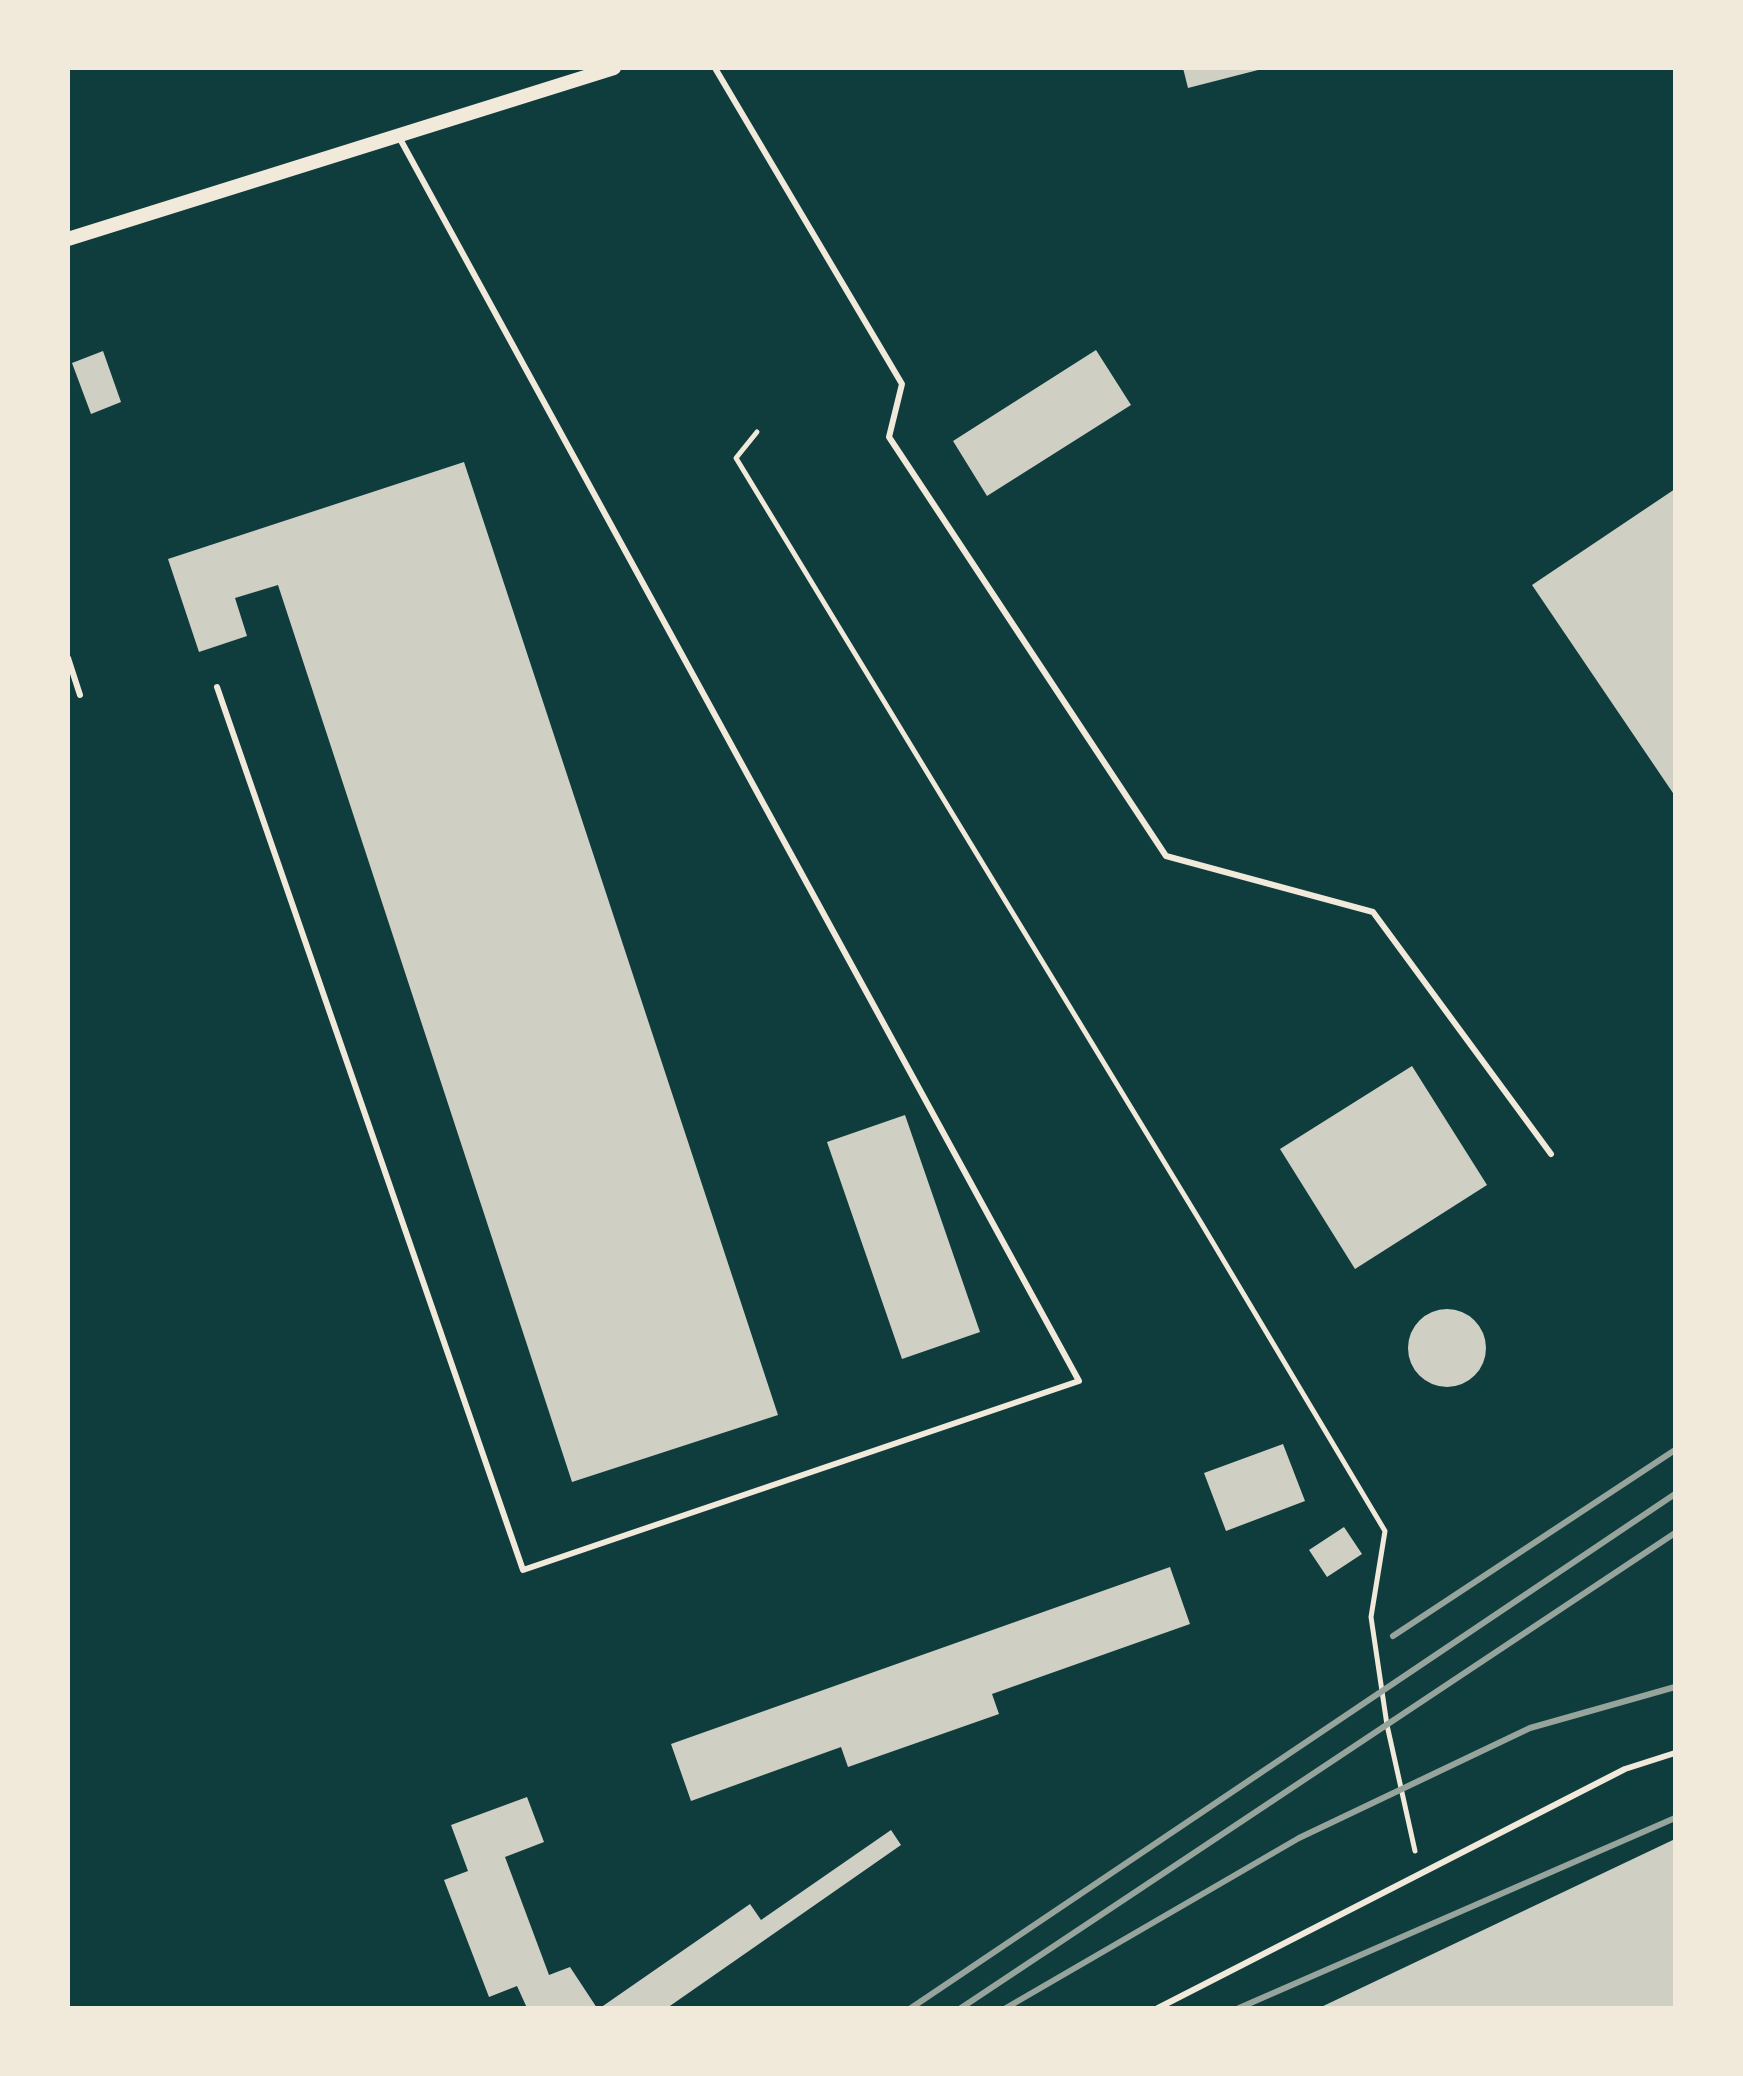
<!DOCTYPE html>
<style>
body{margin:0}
#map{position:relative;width:1743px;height:2076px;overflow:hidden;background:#0f3d3e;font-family:"Source Serif 4",serif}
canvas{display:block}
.frame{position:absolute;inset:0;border:70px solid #f1e9da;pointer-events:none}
</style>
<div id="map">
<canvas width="1743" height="2076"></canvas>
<div class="frame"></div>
</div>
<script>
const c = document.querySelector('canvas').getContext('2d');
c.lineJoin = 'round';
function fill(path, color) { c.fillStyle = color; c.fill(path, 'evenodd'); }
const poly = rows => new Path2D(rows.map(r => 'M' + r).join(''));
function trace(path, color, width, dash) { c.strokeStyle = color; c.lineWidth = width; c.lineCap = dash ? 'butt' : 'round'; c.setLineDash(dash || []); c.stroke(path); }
fill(poly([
 [1183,68,1262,68,1262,69,1188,88],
 [1096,350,1131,405,987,496,953,441],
 [103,351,121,402,91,414,72,363],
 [464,462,778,1415,572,1482,278,585,235,598,247,636,199,652,168,559],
 [1675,489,1675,796,1532,585],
 [1412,1066,1487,1185,1355,1269,1280,1149],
 [905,1115,980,1332,902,1359,827,1142],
 '1408 1348a39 39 0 1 1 78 0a39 39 0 1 1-78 0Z',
 [1283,1444,1305,1501,1226,1531,1204,1473],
 [1344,1527,1362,1554,1327,1577,1309,1550],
 [1170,1567,1190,1624,992,1694,999,1714,848,1767,841,1747,691,1801,671,1744],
 [527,1797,544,1842,505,1857,549,1975,570,1967,597,2008,527,2008,517,1986,489,1997,444,1880,468,1871,451,1825],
 [891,1830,901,1845,667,2008,600,2008,750,1904,761,1920],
 [1675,1839,1675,2008,1319,2008]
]), '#cfcfc3');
trace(poly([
 [757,432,736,458,1200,1221,1385,1531,1371,1617,1387,1725,1415,1851]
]), '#f1e9da', 5);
trace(poly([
 [715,68,902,384,889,437,1166,856,1373,912,1551,1154],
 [68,658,80,695],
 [217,687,523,1570,1079,1381,399,137],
 [1158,2008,1625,1769,1675,1753]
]), '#f1e9da', 6);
trace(poly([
 [68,239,614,68]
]), '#f1e9da', 14);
trace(poly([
 [1393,1636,1675,1450],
 [911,2008,1675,1494],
 [961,2008,1675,1533],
 [1006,2008,1299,1838,1530,1728,1675,1687],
 [1239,2008,1675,1818]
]), '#97a49c', 6);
</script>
